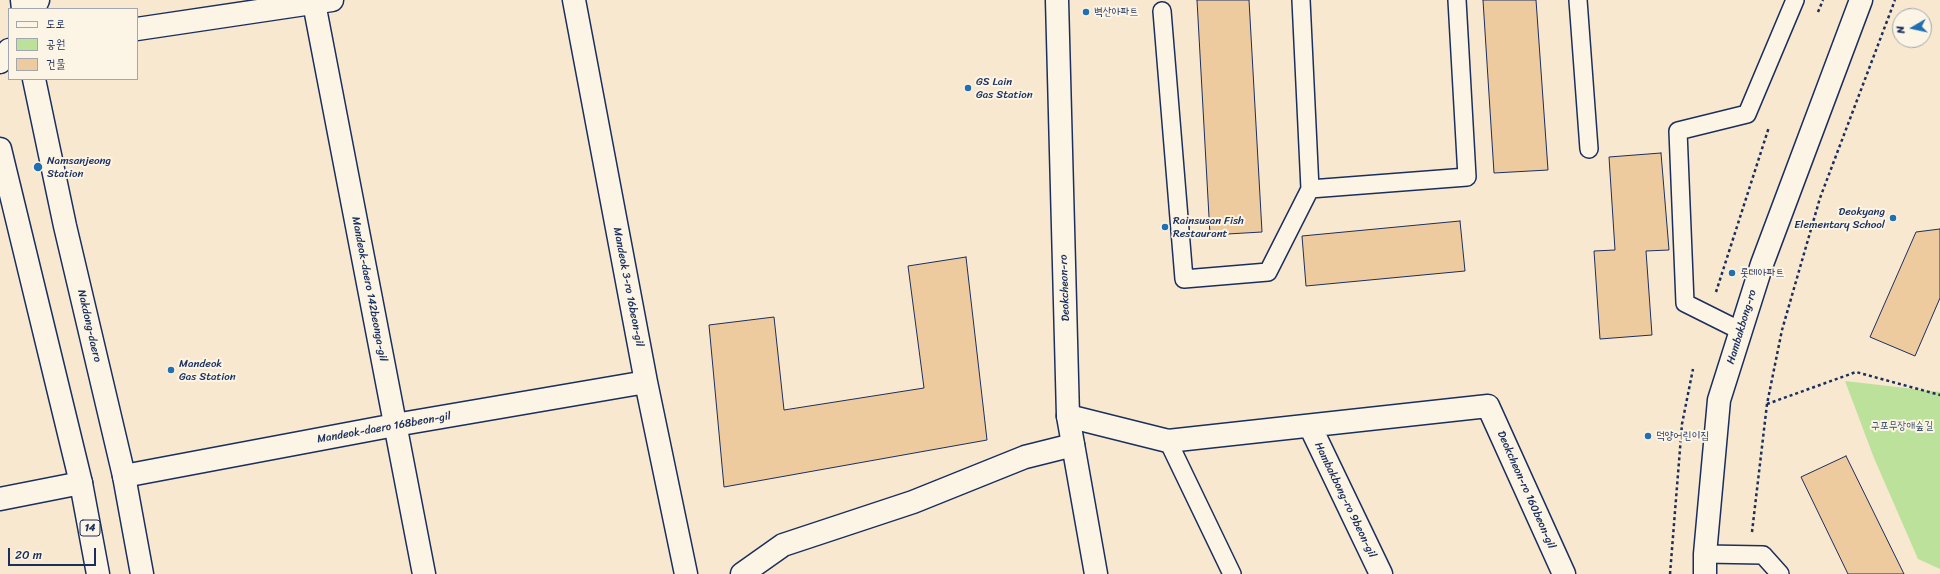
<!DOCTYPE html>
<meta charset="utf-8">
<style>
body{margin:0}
#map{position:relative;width:1940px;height:574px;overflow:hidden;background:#f8e8d0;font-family:Sriracha,"Poor Story",sans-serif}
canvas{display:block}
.legend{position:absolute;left:8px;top:8px;width:130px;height:72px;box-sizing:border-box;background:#fcf5e5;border:1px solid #a2a6af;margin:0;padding:5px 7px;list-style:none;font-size:12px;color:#1b2f5e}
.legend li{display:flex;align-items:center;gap:8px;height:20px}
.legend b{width:20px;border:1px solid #a2a6af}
.north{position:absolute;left:1892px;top:8px;width:40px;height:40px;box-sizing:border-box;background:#fcf5e5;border:1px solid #a2a6af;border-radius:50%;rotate:261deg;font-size:11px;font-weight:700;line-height:16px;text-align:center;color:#1b2f5e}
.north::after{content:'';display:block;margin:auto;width:14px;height:18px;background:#1f6fb2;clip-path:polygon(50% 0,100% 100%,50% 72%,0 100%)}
.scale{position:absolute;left:8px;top:548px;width:88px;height:18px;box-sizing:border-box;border:2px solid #1b2f5e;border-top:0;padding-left:5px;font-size:12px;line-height:14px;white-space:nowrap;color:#1b2f5e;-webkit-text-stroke:3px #fcf5e5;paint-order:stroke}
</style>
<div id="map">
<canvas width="1940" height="574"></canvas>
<ul class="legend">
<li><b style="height:5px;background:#fcf5e5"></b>도로</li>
<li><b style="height:11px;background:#bce19b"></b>공원</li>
<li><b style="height:11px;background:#eeca9f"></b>건물</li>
</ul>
<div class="north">N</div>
<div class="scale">20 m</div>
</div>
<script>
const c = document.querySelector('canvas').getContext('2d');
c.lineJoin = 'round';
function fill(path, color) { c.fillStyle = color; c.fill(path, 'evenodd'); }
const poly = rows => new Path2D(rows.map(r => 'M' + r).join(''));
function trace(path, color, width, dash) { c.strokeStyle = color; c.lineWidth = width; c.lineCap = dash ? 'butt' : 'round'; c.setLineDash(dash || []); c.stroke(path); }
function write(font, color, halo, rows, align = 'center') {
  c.font = font + ' Sriracha,"Poor Story",sans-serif'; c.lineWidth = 4; c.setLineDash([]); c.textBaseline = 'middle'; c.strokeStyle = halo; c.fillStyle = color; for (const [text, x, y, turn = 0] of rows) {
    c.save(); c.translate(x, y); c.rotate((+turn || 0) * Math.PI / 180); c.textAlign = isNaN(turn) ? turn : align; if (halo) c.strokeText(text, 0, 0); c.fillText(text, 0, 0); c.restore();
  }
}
fill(poly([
 [1845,381,1940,392,1940,569,1918,559,1874,458]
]), '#bce19b');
const building = poly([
 [1197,0,1249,0,1262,232,1210,235,1197,0],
 [1483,0,1536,0,1548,170,1494,173,1483,0],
 [1661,153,1669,250,1646,251,1652,335,1600,339,1594,251,1615,250,1609,157,1661,153],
 [1460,221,1465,271,1306,286,1302,236,1460,221],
 [1940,229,1940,298,1915,356,1870,337,1916,232,1940,229],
 [966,257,987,440,724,487,709,325,774,317,784,410,924,388,908,266,966,257],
 [1846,456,1904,574,1848,574,1801,477,1846,456]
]);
fill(building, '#eeca9f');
trace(building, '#1b2f5e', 1);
const service = poly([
 [1578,0,1589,149],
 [1162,11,1184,279,1268,272,1310,189,1301,0],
 [1310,189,1467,177,1457,0],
 [1741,331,1685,303,1678,131,1747,114,1795,0],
 [1168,441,1232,574],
 [1705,554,1763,555,1780,574]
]);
const minor = poly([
 [574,0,646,382,686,574],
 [314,3,424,574],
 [137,29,332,0],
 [1068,416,1168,441,1488,406,1564,574],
 [1310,426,1381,574],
 [124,476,395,425,646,382],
 [0,499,81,483],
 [742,574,783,545,913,502,1025,457,1073,445]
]);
const secondary = poly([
 [1057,0,1068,416,1096,574],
 [34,9,38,0],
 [0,62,9,50],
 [1705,574,1705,554,1719,400,1762,264,1861,0]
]);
const primary = poly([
 [22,0,23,9],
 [34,79,65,226,124,476,142,574],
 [0,149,81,483,98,574]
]);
trace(service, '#1b2f5e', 20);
trace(minor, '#1b2f5e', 25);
trace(secondary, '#1b2f5e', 25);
trace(primary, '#1b2f5e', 25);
trace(poly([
 [1818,12,1823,0],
 [1716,292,1769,127],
 [1767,404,1856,372,1940,395],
 [1752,532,1767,404,1782,330,1820,198,1895,0],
 [1670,574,1682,424,1693,369]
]), '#1b2f5e', 2.5, [3, 3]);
trace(service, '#fcf5e5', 17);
trace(minor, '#fcf5e5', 22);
trace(secondary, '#fcf5e5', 22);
trace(primary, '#fcf5e5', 22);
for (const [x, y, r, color] of [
 [1086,12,4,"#1f6fb2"],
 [968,88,4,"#1f6fb2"],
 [38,167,5,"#1f6fb2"],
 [1893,218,4,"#1f6fb2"],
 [1165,227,4,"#1f6fb2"],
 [1732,273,4,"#1f6fb2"],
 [171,370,4,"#1f6fb2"],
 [1648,436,4,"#1f6fb2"]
]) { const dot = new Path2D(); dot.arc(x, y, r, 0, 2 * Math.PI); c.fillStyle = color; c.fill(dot); trace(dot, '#fcf5e5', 1.5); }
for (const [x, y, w] of [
 [90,528,20]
]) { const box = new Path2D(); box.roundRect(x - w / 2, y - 8, w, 16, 3); c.fillStyle = '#fcf5e5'; c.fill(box); trace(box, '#1b2f5e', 1); }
write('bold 10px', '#1b2f5e', null, [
 ["14",90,528]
]);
write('11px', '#1b2f5e', '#fcf5e5', [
 ["벽산아파트",1094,12],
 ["GS Lain",976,82],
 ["Gas Station",976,95],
 ["Namsanjeong",47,161],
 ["Station",47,174],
 ["Deokyang",1885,212,"right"],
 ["Elementary School",1885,225,"right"],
 ["Rainsusan Fish",1173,221],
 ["Restaurant",1173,234],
 ["롯데아파트",1740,273],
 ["Mandeok",179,364],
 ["Gas Station",179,377],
 ["덕양어린이집",1656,436]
], 'left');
write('11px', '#1b2f5e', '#fcf5e5', [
 ["Mandeok 3-ro 16beon-gil",628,287,79],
 ["Deokcheon-ro",1065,288,-92],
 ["Mandeok-daero 142beonga-gil",369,289,79],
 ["Nakdong-daero",89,326,77],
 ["Hambakbong-ro",1742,327,-73],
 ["Mandeok-daero 168beon-gil",384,428,-10],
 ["Deokcheon-ro 160beon-gil",1526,490,66],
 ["Hambakbong-ro 9beon-gil",1345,500,64]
]);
write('11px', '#3b536a', '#fcf5e5', [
 ["구포무장애숲길",1902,426]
]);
</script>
